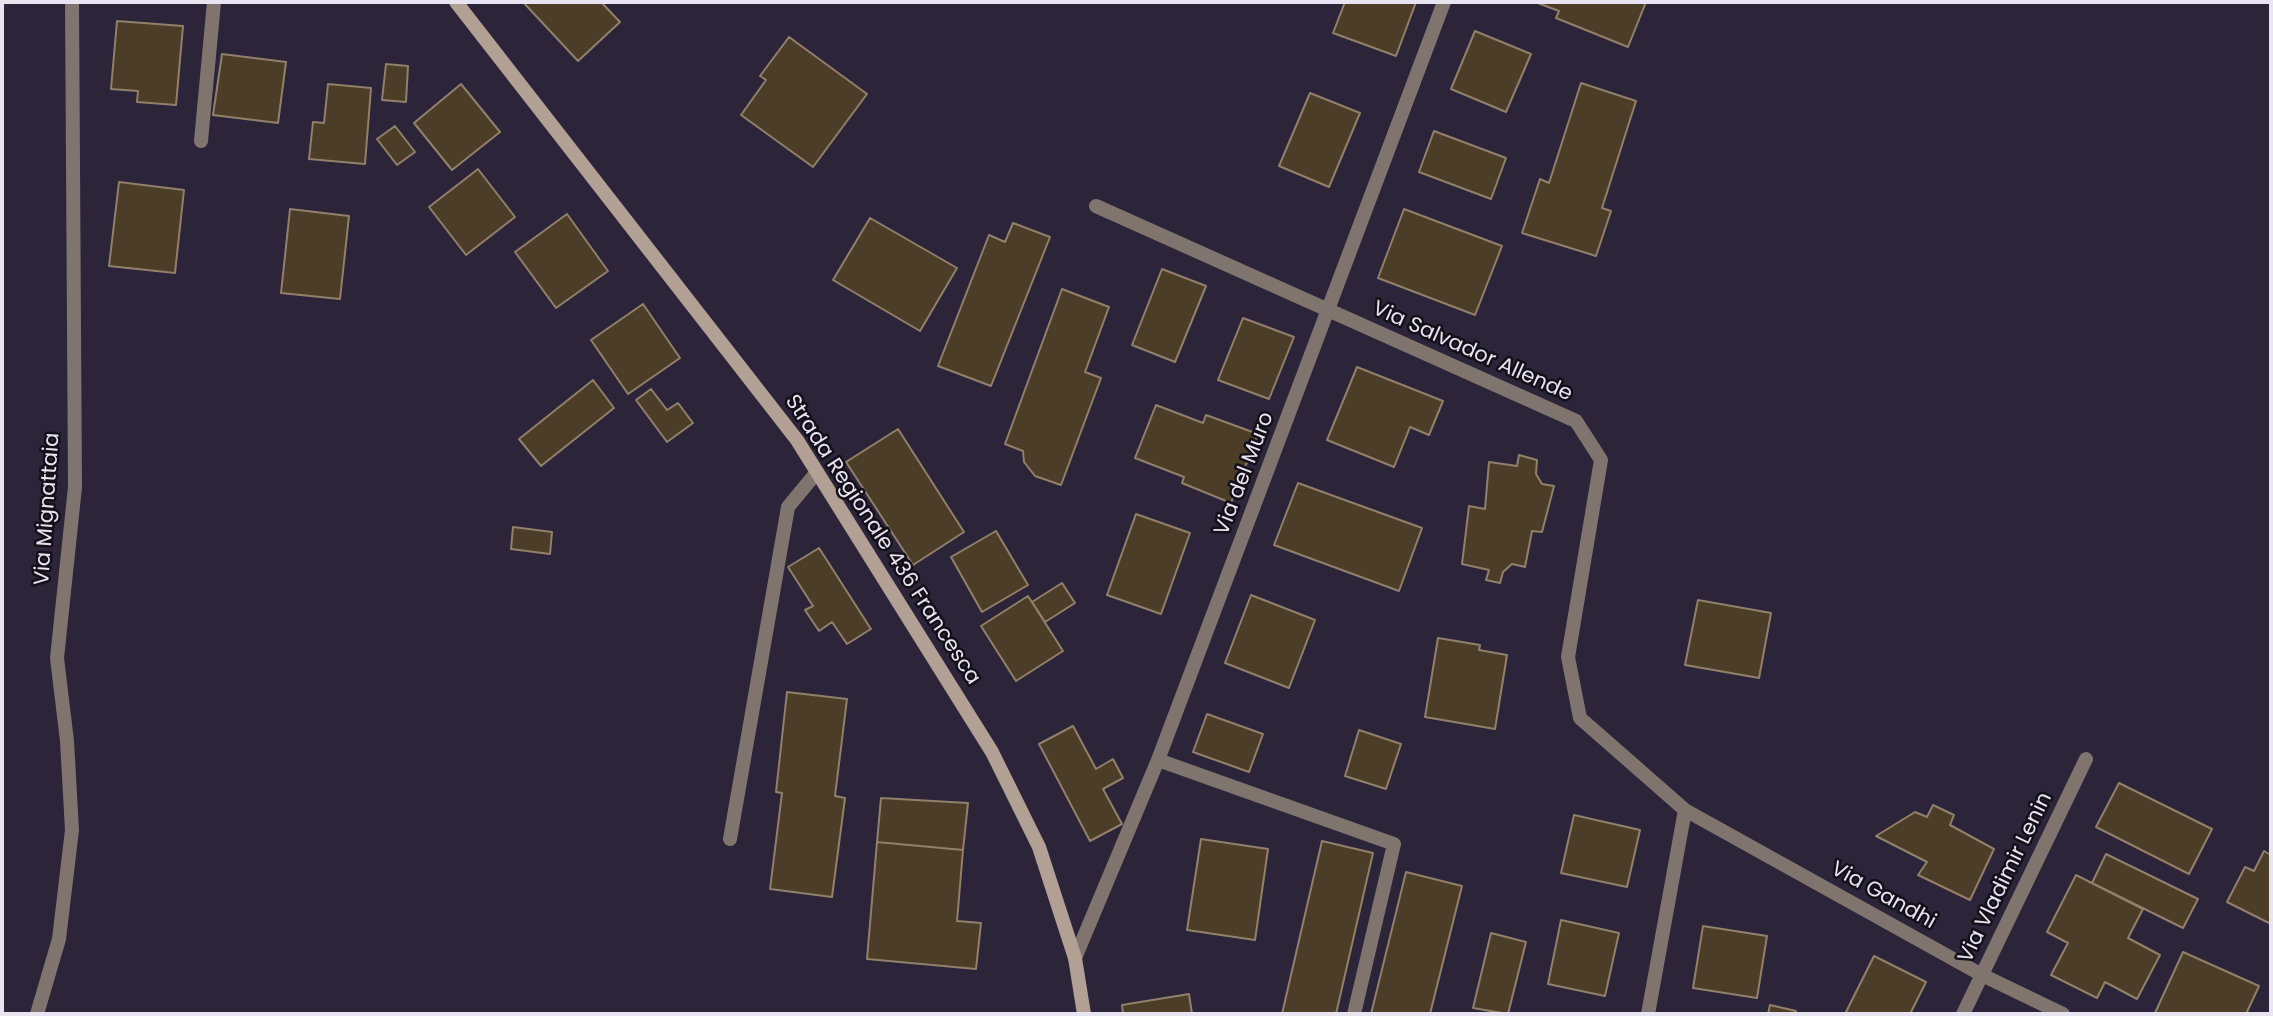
<!DOCTYPE html>
<style>
body{margin:0}
#map{position:relative;width:2273px;height:1016px;overflow:hidden;background:#2c2439;font-family:Poppins,sans-serif}
canvas{display:block}
.frame{position:absolute;inset:0;border:4px solid #e9e4f2;pointer-events:none}
</style>
<div id="map">
<canvas width="2273" height="1016"></canvas>
<div class="frame"></div>
</div>
<script>
const c = document.querySelector('canvas').getContext('2d');
c.lineJoin = 'round';
function fill(path, color) { c.fillStyle = color; c.fill(path, 'evenodd'); }
const poly = rows => new Path2D(rows.map(r => 'M' + r).join(''));
function trace(path, color, width, dash) { c.strokeStyle = color; c.lineWidth = width; c.lineCap = dash ? 'butt' : 'round'; c.setLineDash(dash || []); c.stroke(path); }
function write(font, color, halo, rows, align = 'center') {
  c.font = font + ' Poppins,sans-serif'; c.lineWidth = 5; c.setLineDash([]); c.textBaseline = 'middle'; c.strokeStyle = halo; c.fillStyle = color; for (const [text, x, y, turn = 0] of rows) {
    c.save(); c.translate(x, y); c.rotate((+turn || 0) * Math.PI / 180); c.textAlign = isNaN(turn) ? turn : align; if (halo) c.strokeText(text, 0, 0); c.fillText(text, 0, 0); c.restore();
  }
}
const building = poly([
 [523,2,601,2,620,22,578,61,523,2],
 [1345,2,1416,2,1396,56,1333,33,1345,2],
 [1535,2,1646,2,1628,47,1556,18,1559,11,1535,2],
 [117,21,183,26,176,105,137,102,138,91,111,89,117,21],
 [1475,31,1531,54,1506,112,1451,89,1475,31],
 [789,37,867,94,813,167,741,115,766,80,760,76,789,37],
 [222,54,286,62,278,123,213,115,222,54],
 [386,64,408,66,406,102,382,100,386,64],
 [1581,83,1636,101,1602,208,1611,211,1596,256,1522,233,1540,179,1549,183,1581,83],
 [328,84,371,88,365,164,309,159,313,122,324,123,328,84],
 [461,84,500,132,452,170,414,123,461,84],
 [1310,93,1360,113,1329,187,1279,166,1310,93],
 [395,126,415,152,397,165,377,139,395,126],
 [1434,131,1506,158,1491,199,1419,172,1434,131],
 [478,169,515,217,466,255,429,207,478,169],
 [119,182,184,190,175,273,109,266,119,182],
 [290,209,349,216,340,299,281,293,290,209],
 [1404,209,1502,246,1475,315,1378,278,1404,209],
 [567,214,608,271,556,308,515,252,567,214],
 [870,218,957,268,920,331,833,280,870,218],
 [1013,223,1050,237,991,386,938,366,989,235,1005,242,1013,223],
 [1162,269,1206,286,1175,362,1132,345,1162,269],
 [1062,289,1109,307,1085,372,1101,378,1061,485,1035,476,1024,462,1023,451,1005,444,1062,289],
 [643,304,680,358,628,394,591,340,643,304],
 [1243,318,1294,337,1269,399,1218,380,1243,318],
 [1357,367,1443,401,1429,435,1410,427,1394,467,1327,440,1357,367],
 [593,380,614,408,541,466,519,439,593,380],
 [651,389,667,410,678,403,693,423,667,442,636,400,651,389],
 [1156,405,1203,423,1206,415,1258,434,1231,503,1182,483,1184,477,1135,458,1156,405],
 [898,429,964,532,913,565,846,462,898,429],
 [1519,455,1537,460,1536,474,1542,484,1554,486,1542,532,1532,531,1525,567,1512,564,1503,572,1500,583,1486,580,1489,570,1462,564,1469,506,1485,509,1489,462,1517,466,1519,455],
 [1298,483,1422,528,1399,591,1274,545,1298,483],
 [1136,514,1190,533,1161,614,1107,595,1136,514],
 [513,527,552,532,550,554,511,549,513,527],
 [996,531,1028,585,982,612,951,557,996,531],
 [819,548,871,629,847,644,832,622,819,631,805,610,813,606,788,567,819,548],
 [1062,583,1075,603,1045,622,1032,602,1062,583],
 [1251,595,1315,620,1289,688,1225,663,1251,595],
 [1028,596,1063,651,1016,681,981,626,1028,596],
 [1698,600,1771,613,1759,678,1685,665,1698,600],
 [1438,638,1480,645,1479,650,1507,655,1495,729,1425,717,1438,638],
 [787,692,847,699,835,796,845,798,832,897,770,889,782,793,776,792,787,692],
 [1207,714,1263,734,1249,772,1193,752,1207,714],
 [1073,726,1096,769,1113,759,1123,778,1103,789,1122,824,1090,841,1039,744,1073,726],
 [1359,730,1401,744,1386,789,1345,776,1359,730],
 [2119,783,2212,829,2189,874,2096,827,2119,783],
 [881,798,968,803,963,850,877,842,881,798],
 [1933,805,1954,815,1950,825,1994,849,1970,900,1918,875,1927,862,1876,836,1915,812,1927,817,1933,805],
 [1574,815,1640,830,1627,887,1561,873,1574,815],
 [1201,839,1268,849,1255,940,1187,930,1201,839],
 [1322,841,1373,853,1336,1014,1282,1014,1322,841],
 [877,842,963,850,957,921,981,923,976,969,867,959,877,842],
 [2264,851,2271,855,2271,924,2227,902,2245,867,2254,871,2264,851],
 [2106,854,2198,899,2183,928,2092,883,2106,854],
 [1406,872,1462,886,1430,1014,1371,1014,1406,872],
 [2076,875,2143,909,2128,938,2160,955,2137,999,2105,982,2097,998,2051,975,2068,943,2047,932,2076,875],
 [1561,920,1619,933,1605,996,1548,984,1561,920],
 [1703,926,1767,936,1757,998,1693,988,1703,926],
 [1491,933,1526,942,1508,1014,1473,1008,1491,933],
 [2183,952,2259,986,2246,1014,2155,1013,2183,952],
 [1874,956,1926,982,1910,1014,1845,1014,1874,956],
 [1189,994,1192,1014,1123,1014,1122,1005,1189,994],
 [1770,1005,1796,1011,1795,1014,1768,1014,1770,1005]
]);
fill(building, '#4c3d29');
trace(building, '#91806a', 2);
trace(poly([
 [201,141,214,2],
 [730,839,788,507,817,472]
]), '#80756e', 14);
trace(poly([
 [1096,206,1576,421,1601,460,1568,657,1580,718,1685,810,1982,975,2063,1014],
 [1158,760,1394,844,1354,1014],
 [1075,958,1158,760,1444,2],
 [37,1014,59,939,72,830,67,741,57,658,75,487,72,2],
 [1648,1014,1685,810],
 [1963,1014,2086,759]
]), '#80756e', 14);
trace(poly([
 [456,2,797,440,992,752,1039,847,1075,958,1084,1014]
]), '#b2a095', 14);
write('21px', '#e9e4f2', '#131019', [
 ["Via Salvador Allende",1472,352,24],
 ["Via del Muro",1245,474,-69],
 ["Via Mignattaia",48,509,-86],
 ["Strada Regionale 436 Francesca",882,540,57],
 ["Via Vladimir Lenin",2006,878,-64],
 ["Via Gandhi",1883,896,29]
]);
</script>
